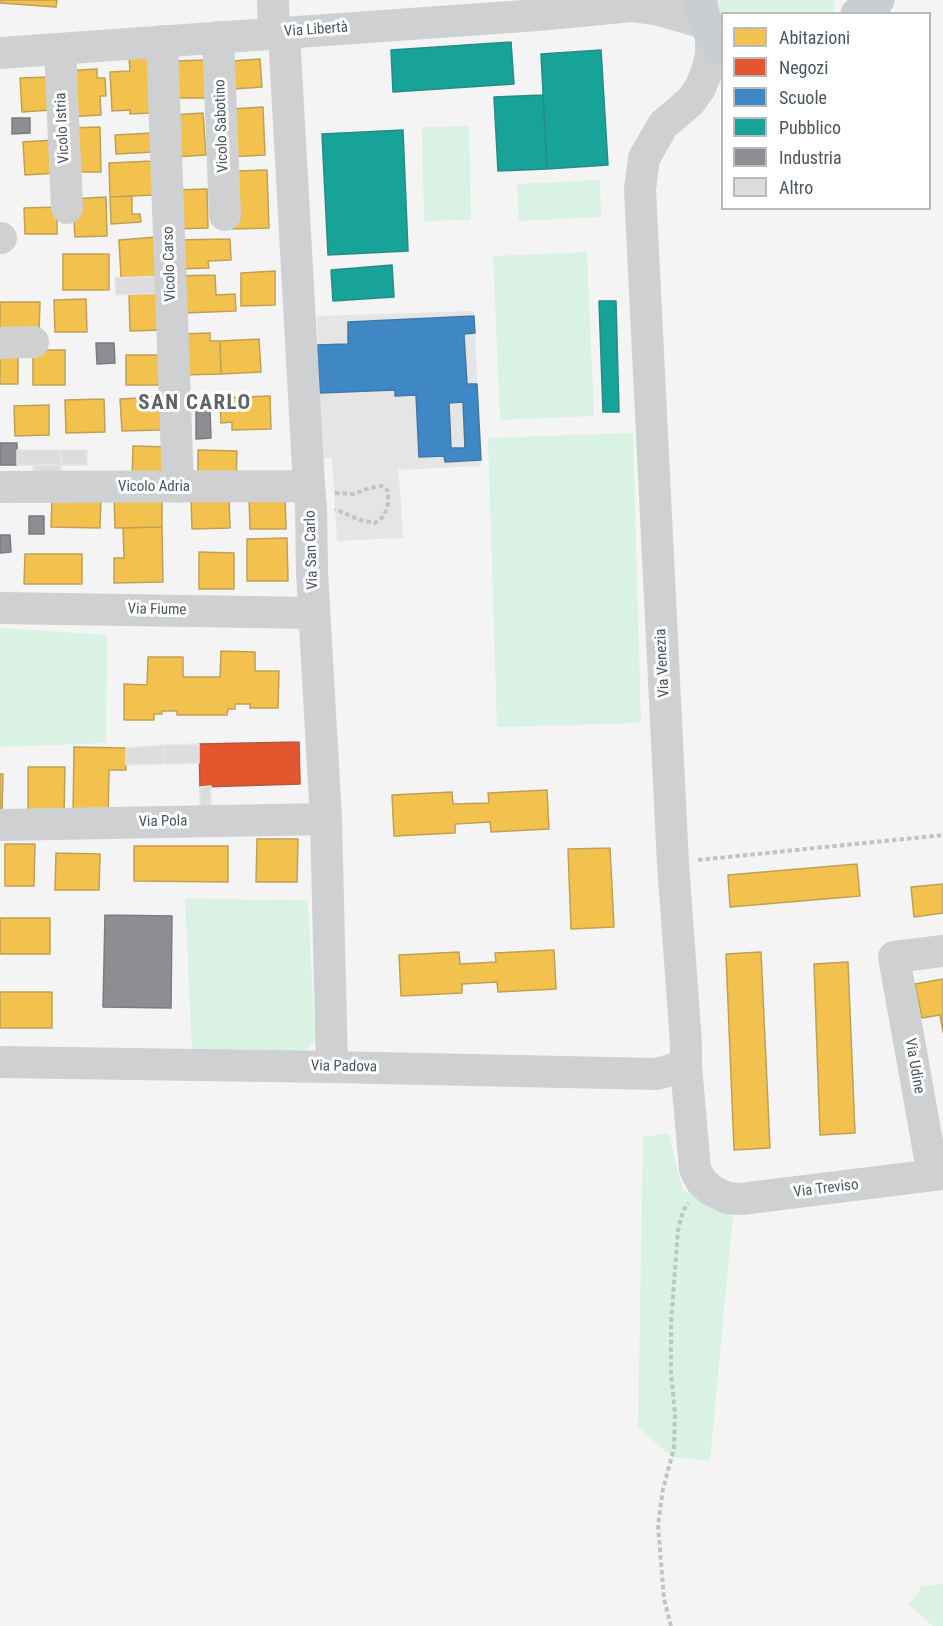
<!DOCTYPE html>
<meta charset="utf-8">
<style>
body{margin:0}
#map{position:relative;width:943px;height:1626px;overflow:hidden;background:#f4f4f4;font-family:"Roboto Condensed",sans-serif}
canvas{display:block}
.legend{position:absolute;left:721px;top:12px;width:210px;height:198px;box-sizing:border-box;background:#fff;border:2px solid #b7bbc0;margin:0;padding:8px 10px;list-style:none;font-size:18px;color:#4a5661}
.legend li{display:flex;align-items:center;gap:12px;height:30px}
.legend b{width:30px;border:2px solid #b7bbc0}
</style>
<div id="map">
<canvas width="943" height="1626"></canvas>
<ul class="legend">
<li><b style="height:16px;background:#f2c14e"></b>Abitazioni</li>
<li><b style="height:16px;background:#e4572e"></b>Negozi</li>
<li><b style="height:16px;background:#3f88c5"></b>Scuole</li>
<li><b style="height:16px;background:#17a398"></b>Pubblico</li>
<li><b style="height:16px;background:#8d8d92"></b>Industria</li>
<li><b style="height:16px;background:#ddddde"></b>Altro</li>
</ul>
</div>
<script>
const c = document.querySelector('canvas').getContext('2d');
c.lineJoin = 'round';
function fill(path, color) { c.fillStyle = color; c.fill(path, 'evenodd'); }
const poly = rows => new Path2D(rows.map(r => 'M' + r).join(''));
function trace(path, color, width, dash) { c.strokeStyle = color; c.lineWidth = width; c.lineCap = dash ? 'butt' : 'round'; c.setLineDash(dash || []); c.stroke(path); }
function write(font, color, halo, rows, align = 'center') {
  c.font = font + ' "Roboto Condensed",sans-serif'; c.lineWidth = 6; c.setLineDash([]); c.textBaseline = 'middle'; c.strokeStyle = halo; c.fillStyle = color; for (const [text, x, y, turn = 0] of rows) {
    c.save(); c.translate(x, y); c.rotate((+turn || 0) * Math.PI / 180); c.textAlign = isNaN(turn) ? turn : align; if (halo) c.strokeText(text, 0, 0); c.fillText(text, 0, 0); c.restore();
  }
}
fill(poly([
 [474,311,481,466,398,470,400,489,403,538,337,541,332,458,322,458,317,316]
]), '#e6e5e6');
fill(poly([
 [713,0,835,0,833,13,722,14,722,29],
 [469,126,471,220,424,221,422,127],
 [600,180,601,217,519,221,517,184],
 [587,252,594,416,500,420,493,256],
 [633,433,641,723,497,727,488,438],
 [0,628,107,635,106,743,0,747],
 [185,899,308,900,315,1041,301,1055,192,1052],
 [668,1133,683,1190,733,1214,710,1461,672,1457,638,1427,643,1137],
 [943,1584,943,1626,933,1626,909,1605,922,1586]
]), '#d9f2e3');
const homes = poly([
 [0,0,57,0,56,7,0,3,0,0],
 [150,56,152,113,130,114,130,110,112,111,110,72,130,71,129,57,150,56],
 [260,59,262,87,234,89,232,61,260,59],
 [207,60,207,98,175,98,174,61,207,60],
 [97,69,97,78,105,78,106,96,100,96,101,115,65,117,63,71,97,69],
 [50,77,51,110,22,112,20,78,50,77],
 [263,107,265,155,228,157,232,109,263,107],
 [203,113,206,155,176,157,173,115,203,113],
 [100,127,101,172,70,172,69,128,100,127],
 [152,133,153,152,116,154,115,135,152,133],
 [55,140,57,173,25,175,23,142,55,140],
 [152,161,154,195,110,197,109,163,152,161],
 [267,170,269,228,232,229,230,193,237,171,267,170],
 [207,189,208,228,175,229,174,190,207,189],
 [132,196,132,214,140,214,141,222,111,224,110,197,132,196],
 [106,197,107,236,75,237,74,220,70,199,106,197],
 [57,207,57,234,25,234,24,208,57,207],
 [157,237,159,276,121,278,119,240,157,237],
 [230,239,231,260,208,261,209,268,176,269,175,240,230,239],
 [63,254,109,254,109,290,63,290,63,254],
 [275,271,275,305,241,306,241,273,275,271],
 [215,275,216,295,235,294,236,311,185,313,175,276,215,275],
 [159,293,161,330,130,331,129,294,159,293],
 [86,299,87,332,55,332,54,300,86,299],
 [0,302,40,302,39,332,0,332,0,302],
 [210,333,210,341,220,341,221,374,181,375,180,334,210,333],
 [259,339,261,372,221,374,220,341,259,339],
 [0,350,18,350,18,384,0,384,0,350],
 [33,350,65,350,65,385,33,385,33,350],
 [126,355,163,355,163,385,126,385,126,355],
 [270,396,271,429,232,430,232,422,221,423,220,398,270,396],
 [160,397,161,430,122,431,120,399,160,397],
 [104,399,105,432,66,433,65,400,104,399],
 [49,405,49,435,15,436,14,406,49,405],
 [133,446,168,447,168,482,132,481,133,446],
 [198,450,237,451,236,479,198,478,198,450],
 [114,495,162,495,162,527,115,528,114,495],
 [229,496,230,528,192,529,191,497,229,496],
 [249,496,285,496,286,529,250,529,249,496],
 [52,497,101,498,100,528,51,527,52,497],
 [162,527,163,582,114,583,114,558,124,558,123,528,162,527],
 [287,538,288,581,247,581,247,539,287,538],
 [199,552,234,553,234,589,199,589,199,552],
 [25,554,82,554,82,584,24,584,25,554],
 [221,651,255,652,255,671,279,671,278,708,250,708,250,704,235,704,235,709,228,709,227,715,177,715,177,711,162,711,162,714,154,714,154,720,124,720,124,684,147,685,148,657,183,657,183,677,220,677,221,651],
 [74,747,126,748,126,770,109,770,108,816,73,815,74,747],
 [28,767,65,767,64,815,28,814,28,767],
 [0,774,3,774,2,811,0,811,0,774],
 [547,790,549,829,491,832,490,822,455,824,455,833,394,836,392,795,452,792,453,804,489,803,488,793,547,790],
 [257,839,298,839,297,882,256,882,257,839],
 [5,844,35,844,34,886,5,886,5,844],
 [134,846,228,846,228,882,134,881,134,846],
 [610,848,614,927,571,929,568,849,610,848],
 [56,853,100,854,99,890,55,890,56,853],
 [857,864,860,896,730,907,728,875,857,864],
 [943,884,943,913,914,917,911,887,943,884],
 [0,918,50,918,50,954,0,954,0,918],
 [554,950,556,989,498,992,497,982,462,984,462,993,401,996,399,955,459,952,460,964,496,962,495,953,554,950],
 [761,952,770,1148,734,1150,726,954,761,952],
 [848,962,855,1133,820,1135,814,964,848,962],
 [943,979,943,1032,940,1015,922,1018,915,984,943,979],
 [0,992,52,992,52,1028,0,1028,0,992]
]);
fill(homes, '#f2c14e');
trace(homes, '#c0a154', 1.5);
const shops = poly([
 [299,742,300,784,200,787,199,744,299,742]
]);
fill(shops, '#e4572e');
trace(shops, '#b6573d', 1.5);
const schools = poly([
 [474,316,475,333,464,334,467,384,477,384,481,460,445,462,444,456,419,457,416,395,395,396,395,390,320,393,317,345,348,344,348,322,474,316],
 [463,402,465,448,451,448,449,403,463,402]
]);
fill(schools, '#3f88c5');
trace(schools, '#4279a7', 1.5);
const public = poly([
 [511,42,514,84,393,92,391,50,511,42],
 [601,50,608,165,547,169,541,54,601,50],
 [543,95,547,169,498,171,494,97,543,95],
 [403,130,408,251,328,255,322,134,403,130],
 [392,265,394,297,333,301,331,270,392,265],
 [599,301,616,301,619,412,603,412,599,301]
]);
fill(public, '#17a398');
trace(public, '#268c88', 1.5);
const industry = poly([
 [12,118,30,118,30,133,12,134,12,118],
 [96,343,114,343,115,363,97,364,96,343],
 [196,409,210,409,211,438,196,439,196,409],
 [0,443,17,443,17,465,0,465,0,443],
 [29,516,44,516,44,534,29,534,29,516],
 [0,535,10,535,11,552,0,553,0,535],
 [105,915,172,916,171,1008,103,1007,105,915]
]);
fill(industry, '#8d8d92');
trace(industry, '#797c83', 1.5);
const building = poly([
 [159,276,159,293,116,295,115,278,159,276],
 [17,450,61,450,61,465,17,465,17,450],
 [61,450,87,450,87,465,61,465,61,450],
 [33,465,61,465,61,480,33,480,33,465],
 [199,744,199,763,164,764,163,745,199,744],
 [163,745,164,764,126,765,126,748,163,745],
 [211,786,211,811,200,812,200,787,211,786]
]);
fill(building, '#ddddde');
trace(building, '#e5e6e7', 1.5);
trace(poly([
 [335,493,354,494,369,488,382,486,388,491,388,504,384,516,375,523,360,520,335,509],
 [698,860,943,835],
 [671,1626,664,1599,658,1525,663,1489,674,1448,675,1413,671,1373,671,1323,678,1230,683,1211,688,1203]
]), '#bcc7c4', 4, [4.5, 3]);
trace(poly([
 [273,0,274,33],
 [284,33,309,486,311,507,312,572,326,819,332,1067],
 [711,35,711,55,707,71,700,88,691,101,663,125,644,158,640,189,673,864,686,1043,686,1066,695,1169,701,1181,711,1190,727,1198,741,1199,943,1174],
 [218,37,225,215],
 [162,41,178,487],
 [60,49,67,208],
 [0,53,538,15,632,6,656,9,705,23],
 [0,238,1,238],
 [0,343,33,342],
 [0,487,309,486],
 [0,608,314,613],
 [0,825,326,819],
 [0,1062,332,1067,656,1074,686,1066],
 [933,1175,894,957,943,951]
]), '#ced0d2', 32);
trace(poly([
 [701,0,701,7,708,29,722,49],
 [857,14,878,0]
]), '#caced1', 33);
write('15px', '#4a5661', '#fff', [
 ["Via Libertà",316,30,-4],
 ["Vicolo Sabotino",222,126,-92],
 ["Vicolo Istria",63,128,-93],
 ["Vicolo Carso",170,264,-92],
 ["Vicolo Adria",154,487],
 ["Via San Carlo",312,550,-92],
 ["Via Fiume",157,610,1],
 ["Via Venezia",663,663,-93],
 ["Via Pola",163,822,-1],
 ["Via Udine",914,1066,80],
 ["Via Padova",344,1067,1],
 ["Via Treviso",826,1189,-7]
]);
c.letterSpacing = '1.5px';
write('bold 21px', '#5f6368', '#fff', [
 ["SAN CARLO",195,404]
]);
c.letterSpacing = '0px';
</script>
